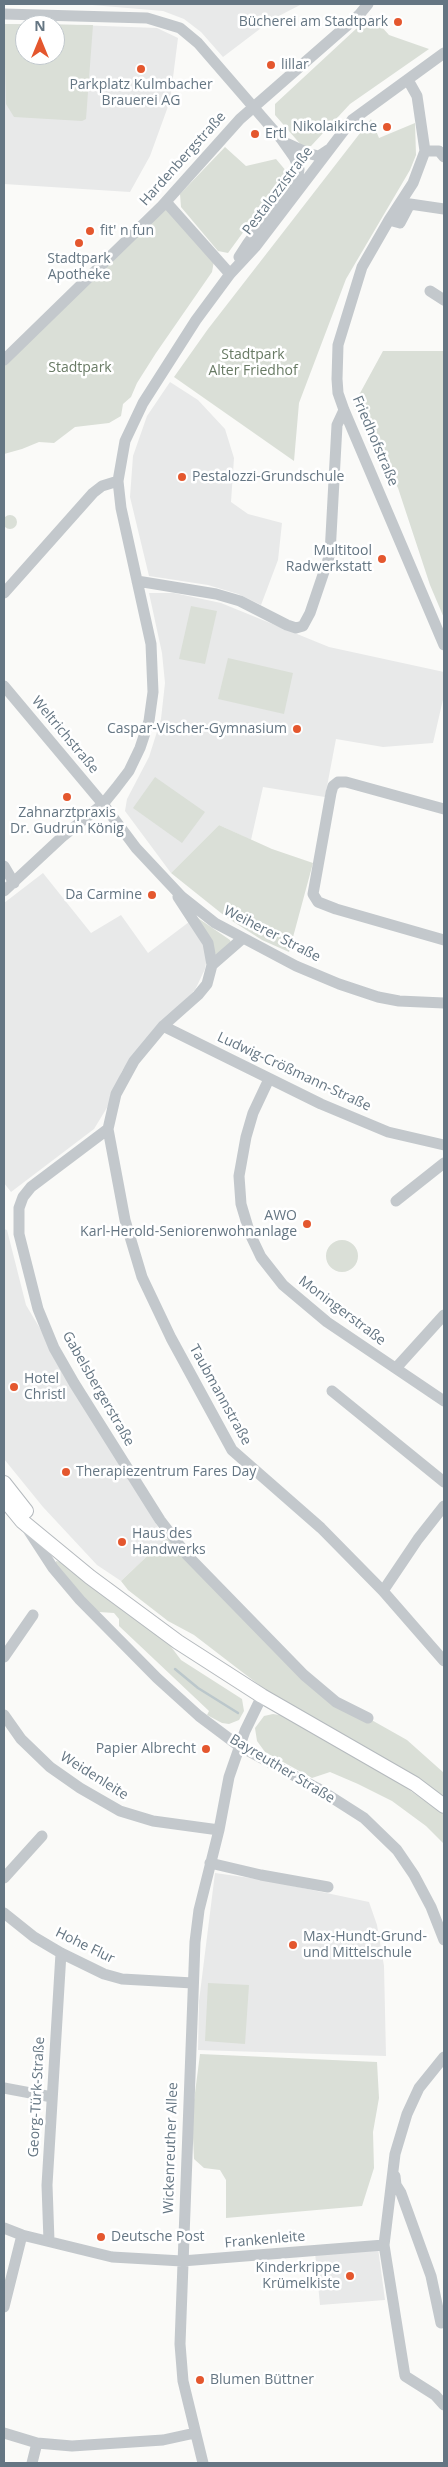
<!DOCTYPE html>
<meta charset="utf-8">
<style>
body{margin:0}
#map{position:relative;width:448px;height:2467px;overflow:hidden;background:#fafaf8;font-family:"Open Sans",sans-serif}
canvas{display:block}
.frame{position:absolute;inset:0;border:5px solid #657683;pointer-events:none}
.north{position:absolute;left:15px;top:15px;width:50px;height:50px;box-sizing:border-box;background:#fff;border:1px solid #c1c8cd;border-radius:50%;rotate:0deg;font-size:14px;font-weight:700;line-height:20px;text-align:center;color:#657683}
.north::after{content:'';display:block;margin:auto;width:18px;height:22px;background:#e4572e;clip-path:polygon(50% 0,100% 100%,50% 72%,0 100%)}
</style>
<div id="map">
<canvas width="448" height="2467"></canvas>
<div class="frame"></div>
<div class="north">N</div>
</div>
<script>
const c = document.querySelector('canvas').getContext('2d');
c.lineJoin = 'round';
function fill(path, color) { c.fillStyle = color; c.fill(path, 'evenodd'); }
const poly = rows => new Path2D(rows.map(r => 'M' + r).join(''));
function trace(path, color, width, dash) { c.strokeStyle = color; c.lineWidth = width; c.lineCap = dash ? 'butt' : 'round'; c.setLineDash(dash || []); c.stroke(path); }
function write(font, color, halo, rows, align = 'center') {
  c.font = font + ' "Open Sans",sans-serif'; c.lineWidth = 5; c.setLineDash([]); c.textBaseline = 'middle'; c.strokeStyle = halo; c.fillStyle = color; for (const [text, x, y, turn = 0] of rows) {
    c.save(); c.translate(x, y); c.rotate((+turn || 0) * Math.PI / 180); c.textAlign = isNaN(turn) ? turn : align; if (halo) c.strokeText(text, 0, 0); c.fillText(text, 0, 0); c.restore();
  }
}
fill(poly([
 [4,4,302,4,273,19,223,57,201,32,184,19,163,11,92,5],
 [4,24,52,24,157,28,178,38,170,101,150,156,130,192,4,184],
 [25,25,55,25,55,55,25,55],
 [170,382,198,400,225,429,234,458,231,502,248,514,282,523,278,560,261,605,238,594,208,585,149,576,130,497,133,456,147,416],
 [149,593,174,593,221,603,329,647,444,672,444,695,433,743,383,747,336,739,325,797,263,787,251,840,219,825,171,873,125,811,127,799,149,757,161,719,165,683,162,653],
 [43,873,91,933,121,915,148,953,189,922,208,953,205,969,195,990,154,1029,122,1071,108,1106,94,1129,11,1192,4,1183,4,903],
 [4,1229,7,1230,26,1305,165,1539,121,1581,97,1565,43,1507,4,1459],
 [215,1873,265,1880,369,1902,377,1925,384,1966,386,2056,198,2050,199,2001],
 [378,2248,385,2300,320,2305,315,2252]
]), '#e8e9e9');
fill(poly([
 [371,15,389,35,429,49,350,104,311,146,302,146,275,115,275,104],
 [4,24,93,25,86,119,82,121,14,117,6,104],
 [25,25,55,25,55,55,25,55],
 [371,119,379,138,415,123,416,155,410,170,346,279,299,403,294,461,174,377,208,329],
 [225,147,246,166,276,159,287,172,228,253,218,251,181,207,180,194],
 [165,207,214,261,212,272,156,353,137,383,131,397,123,404,121,416,109,423,75,427,54,443,39,442,22,449,4,454,4,365],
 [383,351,444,351,444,618,430,585,398,488,368,431,353,406],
 '3 522a7 7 0 1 1 14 0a7 7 0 1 1-14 0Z',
 [191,606,217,611,205,664,179,659],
 [228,658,293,673,284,714,218,699],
 [155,777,205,812,182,843,133,808],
 [219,825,272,849,313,863,289,952,262,940,226,917,171,873],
 [195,916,230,940,231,943,217,957],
 '326 1256a16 16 0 1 1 32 0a16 16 0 1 1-32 0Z',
 [165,1539,176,1540,304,1675,368,1718,407,1740,444,1773,444,1806,262,1696,263,1688,194,1635,168,1621,128,1590,121,1581],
 [56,1561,61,1562,169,1644,181,1660,242,1699,244,1711,239,1720,229,1724,222,1723,207,1715,209,1711,119,1626,119,1619,114,1613,99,1612,80,1595,56,1564],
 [273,1714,286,1716,394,1779,432,1806,444,1815,444,1844,426,1826,392,1801,358,1784,330,1772,312,1778,265,1752,257,1741,255,1728,264,1716],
 [208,1983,249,1985,245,2044,205,2041],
 [200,2054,377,2062,379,2098,373,2132,374,2168,362,2206,226,2218,226,2180,220,2170,204,2168,194,2159,192,2116]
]), '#dadfd7');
trace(poly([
 [175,1669,198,1688,238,1713]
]), '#bbc7cb', 2.5);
const major = poly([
 [4,1483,26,1511],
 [4,1499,22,1521,90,1577,178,1642,262,1696,415,1784,444,1806]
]);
trace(major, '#b5babe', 16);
trace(poly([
 [4,14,147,18,180,28,198,43,282,140,294,157,299,169,298,176,248,243,239,257],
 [408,80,417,96,425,151,413,183,389,220,362,267,338,345,337,379,338,393,344,410,444,645],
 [286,143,310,154,319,156,328,150],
 [425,151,439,151,444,157],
 [166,202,230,274],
 [389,220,400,223,410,204,444,209],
 [430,291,444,300],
 [4,360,162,206,240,119,359,15,368,4],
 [137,581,216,594,240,601,287,625,296,628,303,626,310,613,330,554,337,425,344,410],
 [4,593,93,493,102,486,118,481],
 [4,686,103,804,136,848,181,896,215,923,296,966,339,984,378,997,399,1001,444,1003],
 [444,809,346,782,338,782,333,786,331,793,313,894,318,902,336,909,444,940],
 [4,866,14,883],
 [4,891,62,837,103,804,116,788,129,771,140,748,149,721,153,692,151,644,121,508,118,481,125,441,143,403,196,320,230,274,256,246,352,120,444,53],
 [178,897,208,943,212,965],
 [243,938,212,965,207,984,198,995,163,1026,134,1061,116,1094,108,1129,31,1187,23,1197,19,1208,19,1234,38,1309,54,1348,74,1383,160,1520,187,1555,304,1675,336,1702,368,1718],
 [163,1026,321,1104,388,1132,444,1145],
 [269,1079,253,1113,246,1137,239,1176,241,1204,250,1234,261,1257,283,1285,327,1322,444,1401],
 [108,1129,125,1220,142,1277,171,1338,232,1450,321,1528,383,1591,444,1661],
 [396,1201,444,1163],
 [396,1368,444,1315],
 [332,1391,444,1482],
 [27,1528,53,1568,80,1600,157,1678,199,1716,239,1746,317,1788,364,1818,397,1850,414,1875,431,1907,444,1940],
 [383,1591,418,1539,444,1506],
 [4,1657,33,1615],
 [4,1715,21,1739,50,1767,80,1788,120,1811,153,1821,219,1830],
 [210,1863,261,1875,328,1887],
 [4,1878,42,1836],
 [4,1913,34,1937,61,1953,104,1974,122,1979,193,1983],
 [444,2057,419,2088,407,2114,395,2154,384,2245,405,2376,435,2395,444,2405],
 [4,2088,52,2097],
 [395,2176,396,2185,401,2193,431,2276,441,2323],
 [4,2228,22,2235,112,2257,182,2261,384,2245],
 [49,2241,47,2185,61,1953],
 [4,2307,22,2235],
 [4,2433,37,2443,72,2446,163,2440,195,2433],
 [32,2463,37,2443],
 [203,2463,183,2381,180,2344,195,1942,199,1910,219,1830,229,1777,245,1731,262,1696]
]), '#c3c8cc', 11);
trace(major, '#fff', 14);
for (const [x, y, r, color] of [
 [398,22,5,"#e4572e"],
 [271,65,5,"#e4572e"],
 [141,69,5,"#e4572e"],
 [387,127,5,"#e4572e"],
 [255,134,5,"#e4572e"],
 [90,231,5,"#e4572e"],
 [79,243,5,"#e4572e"],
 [182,477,5,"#e4572e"],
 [382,559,5,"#e4572e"],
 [297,729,5,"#e4572e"],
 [67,797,5,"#e4572e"],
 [152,895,5,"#e4572e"],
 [307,1224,5,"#e4572e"],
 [14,1387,5,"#e4572e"],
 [66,1472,5,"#e4572e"],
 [122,1542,5,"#e4572e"],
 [206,1749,5,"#e4572e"],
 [293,1945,5,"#e4572e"],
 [101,2237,5,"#e4572e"],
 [350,2276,5,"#e4572e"],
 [200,2380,5,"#e4572e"]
]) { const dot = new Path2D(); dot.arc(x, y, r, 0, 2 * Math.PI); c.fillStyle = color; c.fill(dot); trace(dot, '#fff', 2); }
write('14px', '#657683', '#fff', [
 ["Bücherei am Stadtpark",388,22,"right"],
 ["lillar",281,65],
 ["Parkplatz Kulmbacher",141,85,"center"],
 ["Brauerei AG",141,101,"center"],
 ["Nikolaikirche",377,127,"right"],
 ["Ertl",265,134],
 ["fit' n fun",100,231],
 ["Stadtpark",79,259,"center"],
 ["Apotheke",79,275,"center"],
 ["Pestalozzi-Grundschule",192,477],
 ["Multitool",372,551,"right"],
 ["Radwerkstatt",372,567,"right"],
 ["Caspar-Vischer-Gymnasium",287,729,"right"],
 ["Zahnarztpraxis",67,813,"center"],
 ["Dr. Gudrun König",67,829,"center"],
 ["Da Carmine",142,895,"right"],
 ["AWO",297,1216,"right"],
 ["Karl-Herold-Seniorenwohnanlage",297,1232,"right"],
 ["Hotel",24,1379],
 ["Christl",24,1395],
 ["Therapiezentrum Fares Day",76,1472],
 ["Haus des",132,1534],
 ["Handwerks",132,1550],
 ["Papier Albrecht",196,1749,"right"],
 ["Max-Hundt-Grund-",303,1937],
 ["und Mittelschule",303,1953],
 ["Deutsche Post",111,2237],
 ["Kinderkrippe",340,2268,"right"],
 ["Krümelkiste",340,2284,"right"],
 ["Blumen Büttner",210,2380]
], 'left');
write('14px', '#657683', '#fff', [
 ["Hardenbergstraße",183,159,-48],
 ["Pestalozzistraße",278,191,-53],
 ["Friedhofstraße",375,441,67],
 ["Weltrichstraße",65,735,50],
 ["Weiherer Straße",272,934,27],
 ["Ludwig-Crößmann-Straße",294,1072,25],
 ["Moningerstraße",342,1311,37],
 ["Gabelsbergerstraße",98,1389,60],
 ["Taubmannstraße",220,1395,61],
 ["Bayreuther Straße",282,1769,31],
 ["Weidenleite",94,1776,32],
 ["Hohe Flur",85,1946,26],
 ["Georg-Türk-Straße",37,2097,-87],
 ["Wickenreuther Allee",171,2148,-88],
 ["Frankenleite",265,2240,-5]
]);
write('14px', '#687a64', '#fff', [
 ["Stadtpark",253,355],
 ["Alter Friedhof",253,371],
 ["Stadtpark",80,368]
]);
</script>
